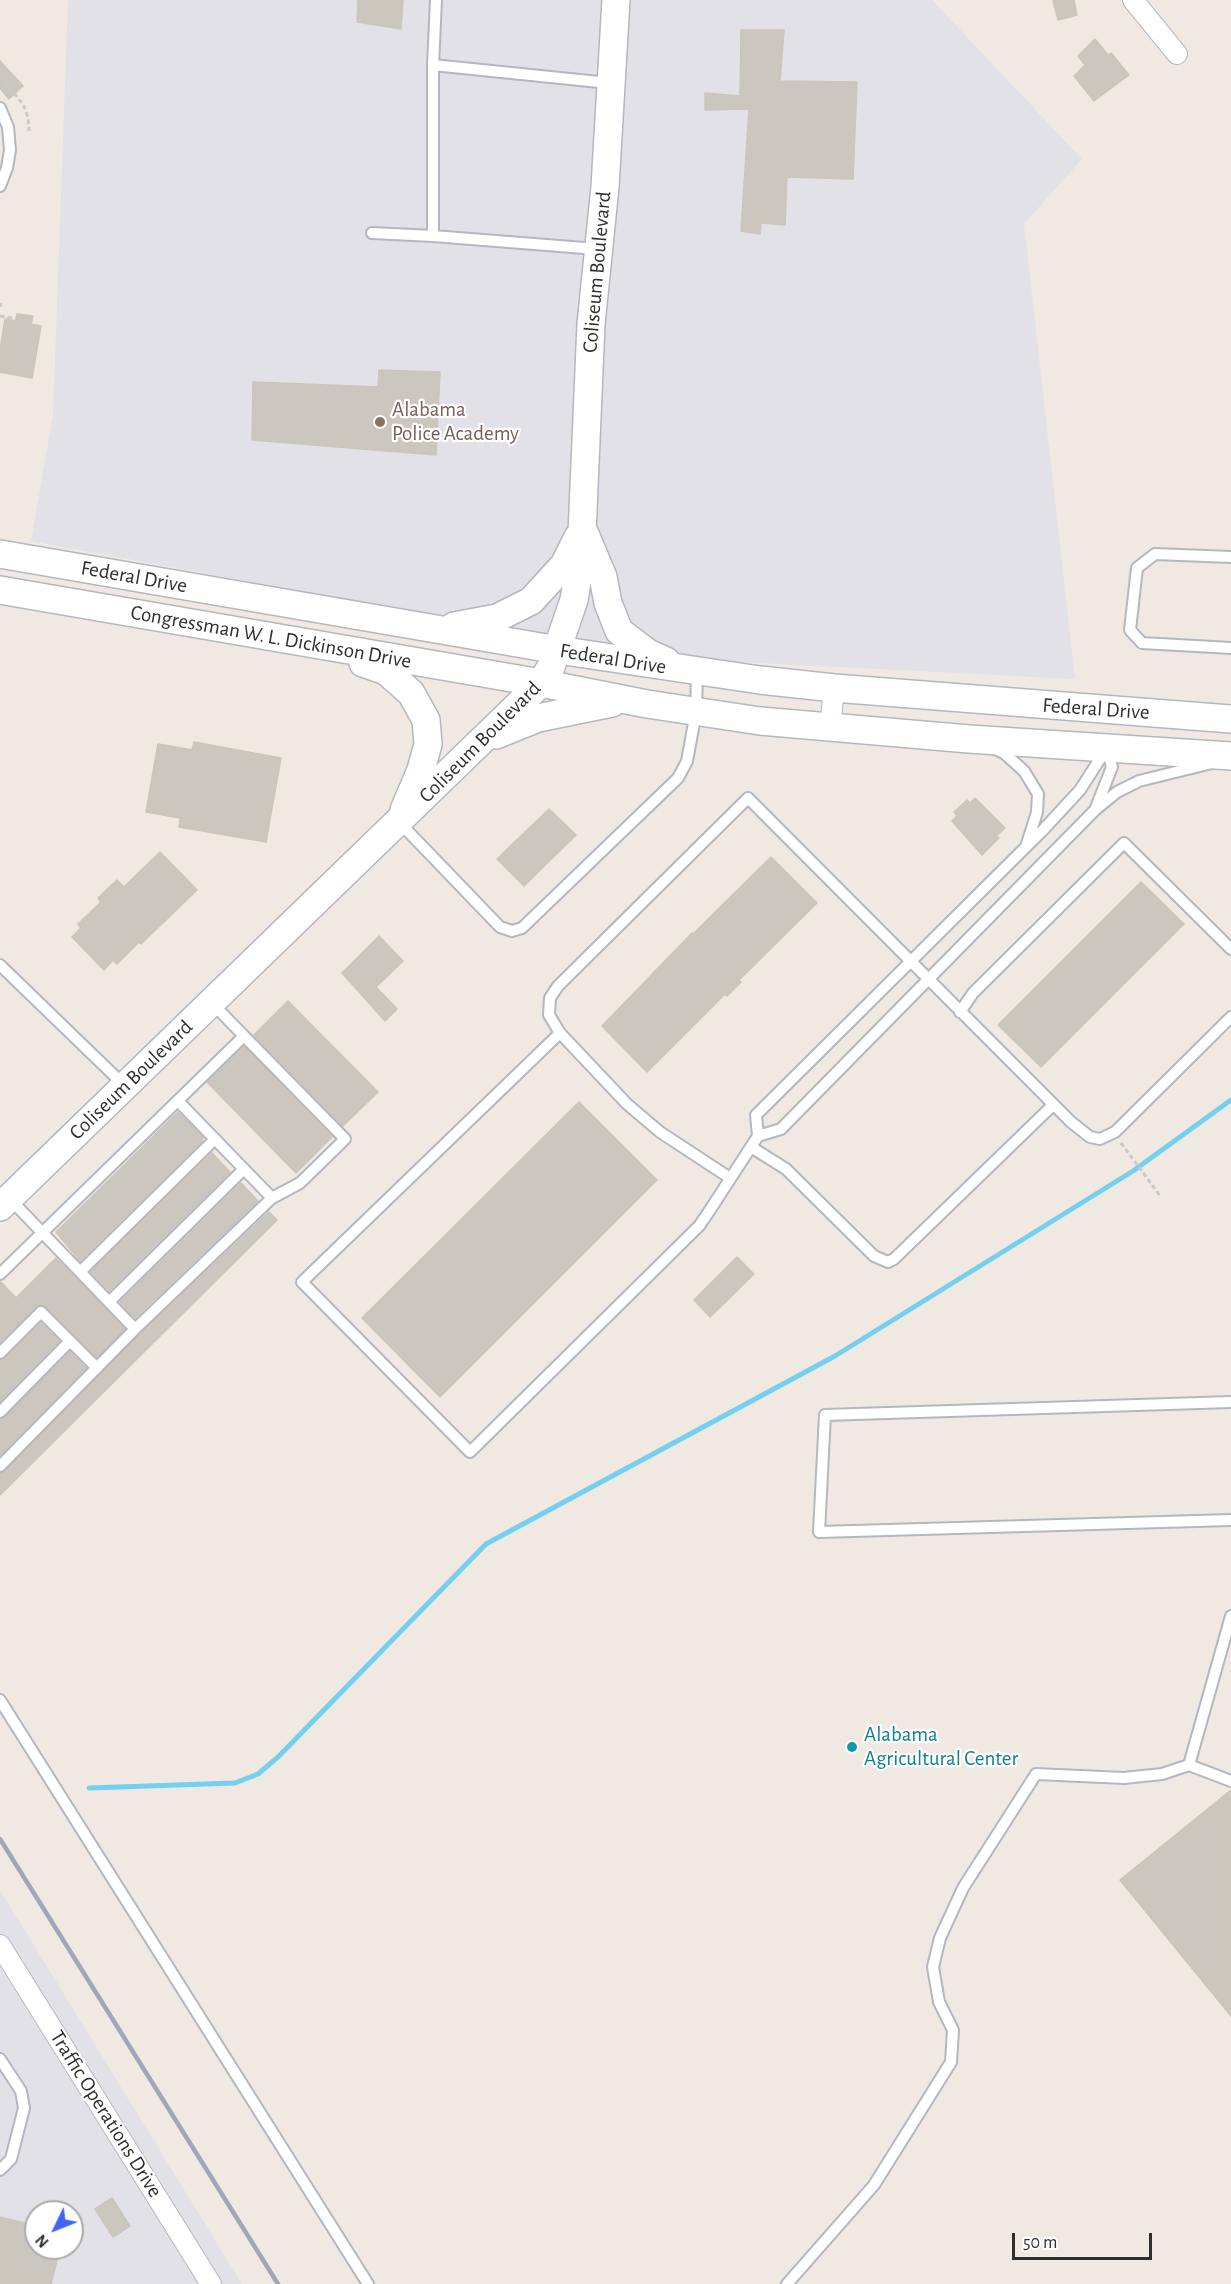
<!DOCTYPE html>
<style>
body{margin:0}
#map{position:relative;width:1231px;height:2284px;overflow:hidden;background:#efe9e1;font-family:"Alegreya Sans",sans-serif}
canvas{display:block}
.north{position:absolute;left:24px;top:2200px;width:60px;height:60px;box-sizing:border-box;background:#fff;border:2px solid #ababab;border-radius:50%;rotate:227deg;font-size:16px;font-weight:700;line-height:24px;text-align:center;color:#2e2e2e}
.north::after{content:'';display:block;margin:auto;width:21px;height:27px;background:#4264fb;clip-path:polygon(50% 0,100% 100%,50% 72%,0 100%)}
.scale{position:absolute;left:1012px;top:2233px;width:140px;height:27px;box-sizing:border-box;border:3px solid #2e2e2e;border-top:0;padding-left:8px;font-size:18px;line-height:21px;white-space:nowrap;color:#2e2e2e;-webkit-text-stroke:4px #fff;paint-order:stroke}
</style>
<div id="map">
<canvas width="1231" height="2284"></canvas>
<div class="north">N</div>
<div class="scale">50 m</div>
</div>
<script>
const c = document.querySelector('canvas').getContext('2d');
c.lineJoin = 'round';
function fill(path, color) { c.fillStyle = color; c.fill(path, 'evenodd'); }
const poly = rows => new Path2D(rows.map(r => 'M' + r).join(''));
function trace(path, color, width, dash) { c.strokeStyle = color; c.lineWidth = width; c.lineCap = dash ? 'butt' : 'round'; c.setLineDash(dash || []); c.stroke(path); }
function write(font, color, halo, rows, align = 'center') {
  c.font = font + ' "Alegreya Sans",sans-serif'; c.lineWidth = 4.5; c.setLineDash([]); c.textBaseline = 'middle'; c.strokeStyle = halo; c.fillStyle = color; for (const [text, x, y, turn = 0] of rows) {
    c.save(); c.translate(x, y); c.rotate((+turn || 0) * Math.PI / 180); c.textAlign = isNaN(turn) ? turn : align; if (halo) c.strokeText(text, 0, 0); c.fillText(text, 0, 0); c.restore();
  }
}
fill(poly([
 [68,0,932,0,1082,159,1024,224,1075,679,660,658,31,541,53,415],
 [0,1890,242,2284,0,2284],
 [36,2212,72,2212,72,2248,36,2248]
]), '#e3e1e8');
trace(poly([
 [89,1788,235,1783,258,1774,278,1757,486,1544,835,1356,1133,1171,1231,1100]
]), '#75cff0', 5);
const building = poly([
 [358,0,403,0,401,29,357,22,358,0],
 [1053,0,1074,0,1077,15,1058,20,1053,0],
 [741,30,784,30,780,81,857,82,853,179,787,177,785,225,761,223,760,234,741,231,749,109,705,110,705,93,740,96,741,30],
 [1095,39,1108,55,1111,53,1129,75,1094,101,1074,76,1085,65,1078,56,1095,39],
 [0,61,23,86,9,99,0,88,0,61],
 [17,314,33,316,31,324,41,326,32,378,0,372,0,350,5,319,16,321,17,314],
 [379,370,440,372,436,455,252,440,253,382,378,387,379,370],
 [194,742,281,758,266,842,179,827,180,818,146,812,158,744,192,750,194,742],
 [975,798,1005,828,996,836,999,838,982,855,952,821,957,816,954,812,967,800,970,803,975,798],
 [549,809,576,835,524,886,497,859,549,809],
 [160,852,197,890,141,944,139,942,117,964,113,960,104,970,72,937,81,928,78,924,101,902,98,898,117,880,124,887,160,852],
 [771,857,817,903,739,980,741,982,727,996,725,994,647,1072,602,1026,692,933,693,934,771,857],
 [1141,882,1184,924,1041,1067,998,1025,1141,882],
 [379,936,403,961,376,987,397,1009,385,1021,342,973,379,936],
 [288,1001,378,1092,343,1126,254,1035,288,1001],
 [244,1047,332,1137,296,1173,207,1082,244,1047],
 [579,1102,657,1180,440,1397,362,1318,579,1102],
 [178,1112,203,1137,201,1142,80,1261,56,1232,178,1112],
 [212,1153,230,1172,109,1291,91,1272,212,1153],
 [241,1183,258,1201,135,1318,120,1302,241,1183],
 [269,1212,277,1220,0,1495,0,1473,5,1471,140,1334,269,1212],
 [737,1257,754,1274,710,1317,694,1300,737,1257],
 [56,1258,125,1329,97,1357,42,1305,36,1307,0,1342,0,1281,16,1298,56,1258],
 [41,1323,59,1341,0,1401,0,1360,5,1358,41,1323],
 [70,1352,86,1368,0,1455,0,1419,5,1417,70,1352],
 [1231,1790,1231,2016,1120,1880,1231,1790],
 [112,2198,130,2226,113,2237,95,2209,112,2198],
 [0,2217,36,2226,36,2248,60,2248,51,2284,0,2284,0,2217]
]);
fill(building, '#cbc7bf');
trace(building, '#cbc5ba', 1.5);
const service = poly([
 [436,0,433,65,609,83],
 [433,65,433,236,597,249],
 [0,108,8,127,10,150,7,168,0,186],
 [372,233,433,236],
 [1231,557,1155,554,1137,568,1130,630,1142,643,1231,648],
 [995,749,1004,753,1024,771,1038,794,1037,812,1027,844],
 [1095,810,1117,792,1139,781,1212,763],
 [399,822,500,927,512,931,522,928,678,778,687,761,696,712,697,672],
 [0,965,124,1085],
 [960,1012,973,993,1124,843,1231,949],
 [560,1033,549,1015,550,998,558,986,748,798,1071,1122,1090,1137,1100,1139,1115,1132,1231,1017],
 [244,1036,345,1139,300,1183,272,1198],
 [758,1136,781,1129,1095,810,1112,767,1107,749],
 [751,1147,786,1169,874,1256,888,1262,894,1259,1053,1105],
 [730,1178,660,1132,627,1104,560,1033,302,1282,470,1452,699,1226,708,1213,758,1136,756,1115,1043,830,1080,790,1105,751],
 [9,1198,135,1329,272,1198,178,1101],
 [80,1272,215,1139],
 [0,1274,244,1036,212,1003],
 [109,1302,244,1169],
 [0,1353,41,1312,97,1368],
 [1231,1402,825,1415,819,1532,1231,1520],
 [0,1412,70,1341],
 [0,1466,135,1329],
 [0,1700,368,2284],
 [1189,1765,1231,1616],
 [0,2059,21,2091,24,2108,11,2159,0,2170],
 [787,2284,874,2185,951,2062,953,2030,939,2002,933,1967,940,1938,963,1888,1036,1774,1124,1778,1162,1774,1189,1765,1231,1781]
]);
const minor = poly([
 [1133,0,1177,54],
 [830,729,834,688],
 [0,1945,211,2284]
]);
const secondary = poly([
 [585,534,603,577,608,603,619,631,648,653,666,661],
 [0,554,558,650,760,680,834,688,1231,719],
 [0,590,541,683,647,704,760,721,969,739,1231,756],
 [454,626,497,618,531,601,564,565,578,537],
 [363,663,386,671,411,693,426,720,428,744,421,770,404,810],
 [496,735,538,718,612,703],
 [0,1207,541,683,551,667,574,600,581,557,591,324,605,187,616,0]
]);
trace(service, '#b4b7c1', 14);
trace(minor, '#b4b7c1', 22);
trace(secondary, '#b4b7c1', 30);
trace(poly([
 [0,76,23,104,28,117,29,131],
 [0,307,1,303],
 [0,316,16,319],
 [1121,1143,1161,1197]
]), '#c9c9c9', 3, [4.5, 3]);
trace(service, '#fff', 10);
trace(minor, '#fff', 20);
trace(secondary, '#fff', 27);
trace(poly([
 [0,1839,278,2284]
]), '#a3a6b8', 4.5);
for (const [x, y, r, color] of [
 [380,422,6,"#8d6e63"],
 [852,1747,6,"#0f9aa8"]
]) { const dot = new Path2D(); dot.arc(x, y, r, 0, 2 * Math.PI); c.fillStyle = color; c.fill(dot); trace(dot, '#fff', 2); }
write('21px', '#2e2e2e', '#fff', [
 ["Coliseum Boulevard",597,272,-85],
 ["Federal Drive",134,577,10],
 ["Congressman W. L. Dickinson Drive",271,637,10],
 ["Federal Drive",613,659,9],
 ["Federal Drive",1096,709,4],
 ["Coliseum Boulevard",480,742,-45],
 ["Coliseum Boulevard",131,1080,-44],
 ["Traffic Operations Drive",106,2114,58]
]);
write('21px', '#785e54', '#fff', [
 ["Alabama",392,410],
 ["Police Academy",392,434]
], 'left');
write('21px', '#0d838f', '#fff', [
 ["Alabama",864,1735],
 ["Agricultural Center",864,1759]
], 'left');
</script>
